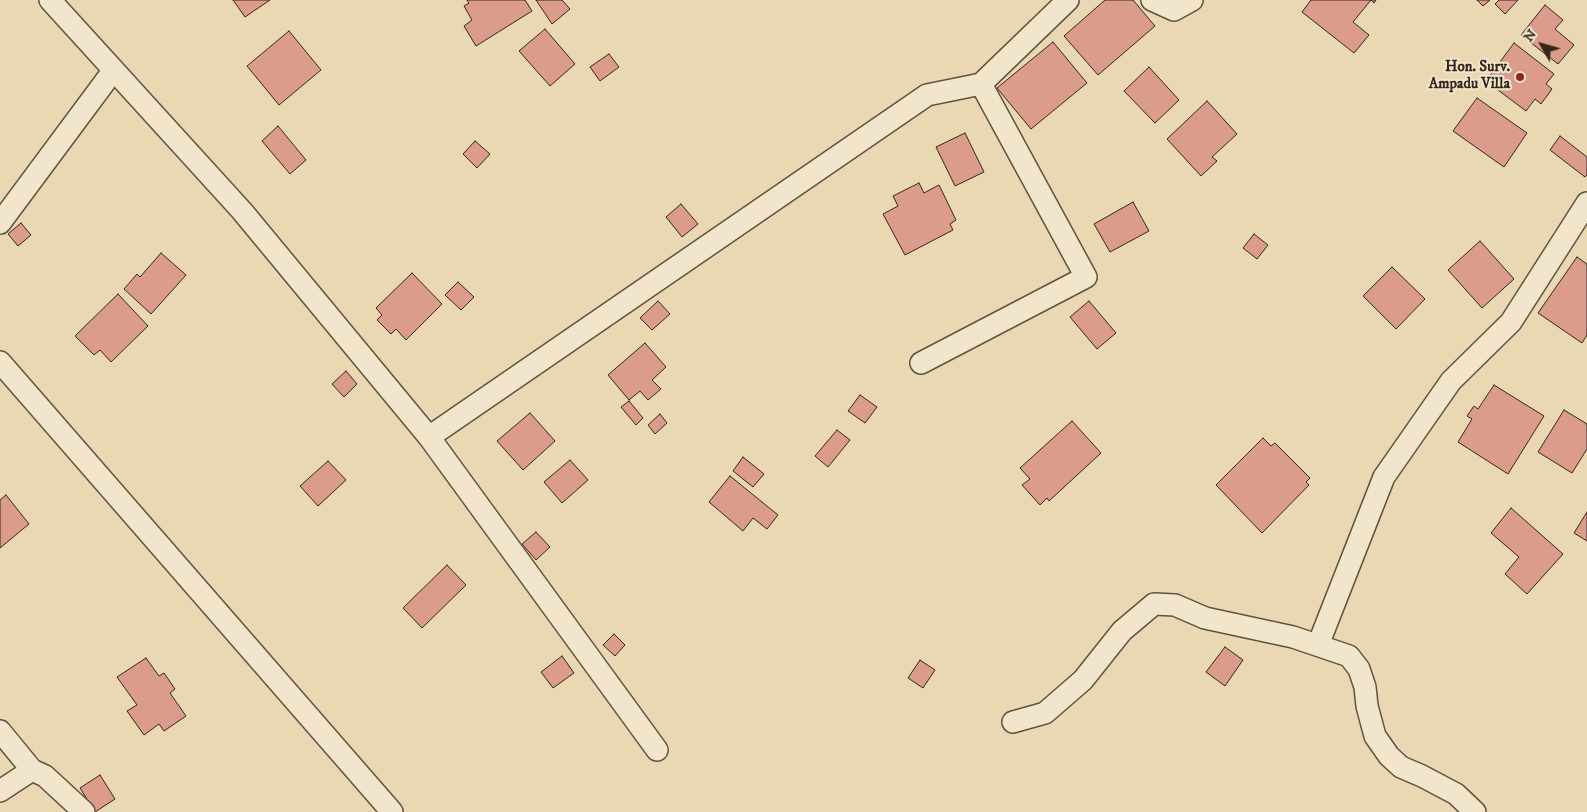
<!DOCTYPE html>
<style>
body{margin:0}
#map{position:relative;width:1587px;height:812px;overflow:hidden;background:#e9d8b1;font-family:"IM FELL DW Pica",serif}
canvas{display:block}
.north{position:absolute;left:1517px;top:20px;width:50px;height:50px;-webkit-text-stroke:4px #f1e6cc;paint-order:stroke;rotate:308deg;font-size:14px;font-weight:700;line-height:20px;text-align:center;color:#35261c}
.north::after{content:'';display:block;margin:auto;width:18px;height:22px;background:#35261c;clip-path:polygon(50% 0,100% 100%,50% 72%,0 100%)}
</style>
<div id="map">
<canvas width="1587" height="812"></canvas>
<div class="north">N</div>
</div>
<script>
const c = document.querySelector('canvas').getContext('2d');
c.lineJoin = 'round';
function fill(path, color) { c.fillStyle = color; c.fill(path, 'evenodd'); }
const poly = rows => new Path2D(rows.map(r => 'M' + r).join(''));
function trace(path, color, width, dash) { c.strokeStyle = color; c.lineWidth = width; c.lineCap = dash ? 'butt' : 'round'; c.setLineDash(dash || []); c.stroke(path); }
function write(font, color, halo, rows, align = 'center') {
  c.font = font + ' "IM FELL DW Pica",serif'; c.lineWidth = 4; c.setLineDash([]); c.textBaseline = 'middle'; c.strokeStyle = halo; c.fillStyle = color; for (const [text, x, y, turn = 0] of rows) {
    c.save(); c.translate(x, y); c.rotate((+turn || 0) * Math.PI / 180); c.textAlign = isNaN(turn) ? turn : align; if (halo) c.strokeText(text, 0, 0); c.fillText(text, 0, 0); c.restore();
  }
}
const building = poly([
 [233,0,270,0,245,17,233,0],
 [467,0,525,0,532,11,476,46,464,26,472,20,464,6,469,3,467,0],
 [536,0,562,0,570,9,552,24,536,0],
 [1105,0,1133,0,1155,26,1098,75,1064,36,1105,0],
 [1311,0,1376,0,1374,3,1371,0,1353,22,1369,35,1354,53,1302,12,1311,0],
 [1477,0,1490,0,1483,6,1477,0],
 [1499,0,1518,0,1505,14,1495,4,1499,0],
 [1545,5,1563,20,1555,29,1574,45,1558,64,1521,35,1545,5],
 [545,29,575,64,550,86,519,51,545,29],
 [289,31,321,70,279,105,247,66,289,31],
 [1053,42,1087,83,1031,129,997,88,1053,42],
 [1514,43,1554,74,1546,84,1552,89,1541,104,1535,99,1526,111,1486,81,1514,43],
 [609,54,619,67,600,81,590,67,609,54],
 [1149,67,1179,100,1155,123,1124,91,1149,67],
 [1477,98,1527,133,1504,167,1453,131,1477,98],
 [1207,101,1237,134,1212,157,1217,161,1201,176,1167,139,1207,101],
 [278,126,306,160,290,174,262,141,278,126],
 [965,133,984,172,955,186,936,147,965,133],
 [1560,136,1587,157,1587,175,1585,177,1550,150,1560,136],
 [475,141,490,154,477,168,463,154,475,141],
 [919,183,924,193,939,185,956,220,950,224,953,230,905,255,883,214,898,206,893,196,919,183],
 [1133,202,1149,231,1110,252,1094,224,1133,202],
 [681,204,698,224,682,237,666,217,681,204],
 [21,223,31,235,18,246,8,234,21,223],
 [1254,234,1268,245,1257,259,1243,248,1254,234],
 [1480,241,1514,279,1482,308,1448,270,1480,241],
 [161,253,186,275,151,314,124,289,137,274,140,277,161,253],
 [1577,257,1587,264,1587,335,1582,343,1538,313,1577,257],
 [1392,267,1425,299,1396,329,1363,296,1392,267],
 [412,273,442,304,406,340,396,329,391,334,377,320,382,315,376,308,412,273],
 [458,282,474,297,461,310,445,295,458,282],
 [118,294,148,326,111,362,100,350,94,355,75,336,118,294],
 [658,301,670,314,652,330,640,318,658,301],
 [1089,301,1116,333,1097,349,1070,317,1089,301],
 [645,343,666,367,652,380,661,389,648,400,640,391,629,400,608,375,645,343],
 [346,371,357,384,344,397,332,384,346,371],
 [1494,385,1544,416,1508,474,1458,442,1472,419,1467,416,1474,406,1478,409,1494,385],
 [860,395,877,407,865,423,848,411,860,395],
 [629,401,643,418,636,425,621,407,629,401],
 [1564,410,1587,424,1587,449,1572,473,1538,452,1564,410],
 [530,413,555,441,523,470,497,441,530,413],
 [660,414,667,423,655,434,648,425,660,414],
 [1072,421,1101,453,1049,501,1047,498,1040,505,1022,485,1030,479,1020,468,1072,421],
 [837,430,850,440,828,467,815,456,837,430],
 [1263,438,1271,446,1275,443,1310,478,1306,482,1309,485,1262,533,1216,485,1263,438],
 [743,457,764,474,753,487,733,471,743,457],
 [570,460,588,480,562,503,544,482,570,460],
 [328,461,346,480,318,506,300,486,328,461],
 [730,476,778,515,767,529,753,518,743,531,709,502,730,476],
 [6,495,29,524,0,548,0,500,6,495],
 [1511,508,1563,554,1527,594,1505,574,1519,557,1491,533,1511,508],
 [1587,512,1587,541,1574,533,1587,512],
 [536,532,550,547,536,560,522,544,536,532],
 [447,565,466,585,422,628,403,608,447,565],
 [614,634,625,645,615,656,603,645,614,634],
 [1225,647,1243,660,1225,686,1206,672,1225,647],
 [562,656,574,673,553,688,541,672,562,656],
 [146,658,159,676,164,673,175,689,170,693,186,716,164,731,159,724,144,735,127,711,137,705,117,677,146,658],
 [920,660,935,670,923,688,908,678,920,660],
 [100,775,115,799,95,812,80,788,100,775]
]);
fill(building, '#db9c8b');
trace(building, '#35261c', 1);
const street = poly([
 [50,0,242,211,429,437,657,750],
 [1152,0,1174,10,1192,0],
 [0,223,113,71],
 [0,362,392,812],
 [921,363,1086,277,981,84],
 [429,437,927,95,981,84,1068,0],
 [1318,645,1384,477,1451,381,1511,322,1587,203],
 [1013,722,1045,713,1083,680,1122,631,1154,604,1175,605,1205,618,1293,637,1349,656,1359,669,1365,687,1367,706,1375,736,1389,756,1401,767,1422,776,1456,794,1475,812],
 [0,731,32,770],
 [0,791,32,770,45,776,84,812]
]);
trace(street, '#625241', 24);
trace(street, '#f1e6cc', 21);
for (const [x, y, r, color] of [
 [1520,77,5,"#8f2418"]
]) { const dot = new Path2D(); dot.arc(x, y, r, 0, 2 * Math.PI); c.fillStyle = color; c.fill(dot); trace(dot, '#f1e6cc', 2); }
write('bold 15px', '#35261c', '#f1e6cc', [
 ["Hon. Surv.",1510,68],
 ["Ampadu Villa",1510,85]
], 'right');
</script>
